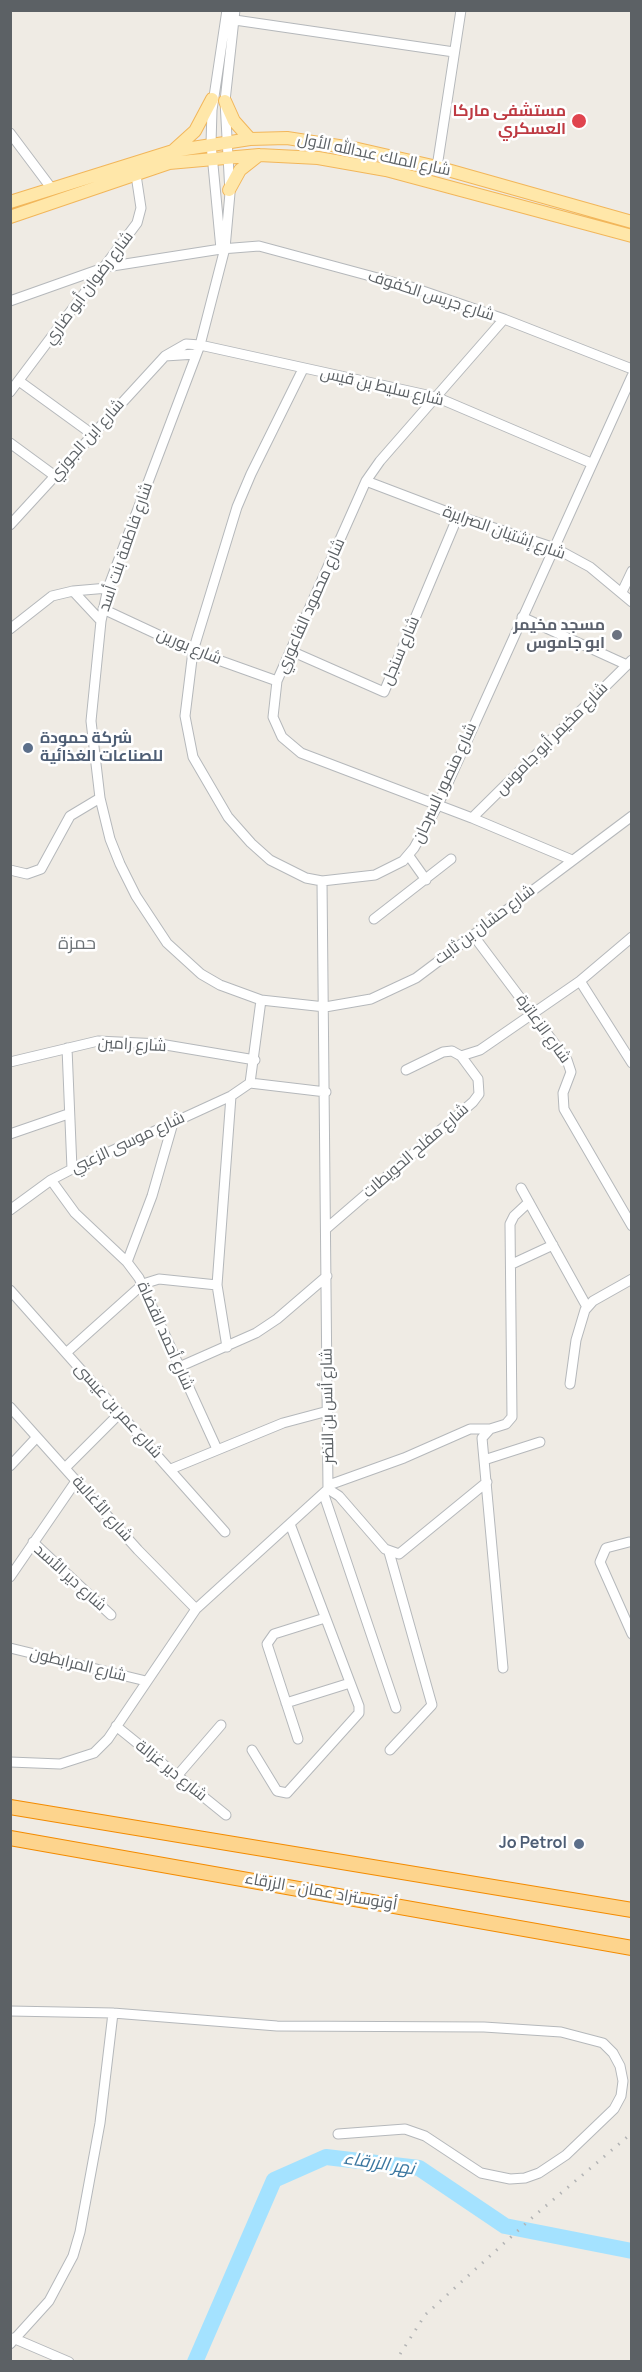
<!DOCTYPE html>
<meta charset="utf-8">
<style>
body{margin:0}
#map{position:relative;width:642px;height:2372px;overflow:hidden;background:#efebe4;font-family:Manrope,sans-serif}
canvas{display:block}
.frame{position:absolute;inset:0;border:12px solid #5c6165;pointer-events:none}
</style>
<div id="map">
<canvas width="642" height="2372"></canvas>
<div class="frame"></div>
</div>
<script>
const c = document.querySelector('canvas').getContext('2d');
c.lineJoin = 'round';
const poly = rows => new Path2D(rows.map(r => 'M' + r).join(''));
function trace(path, color, width, dash) { c.strokeStyle = color; c.lineWidth = width; c.lineCap = dash ? 'butt' : 'round'; c.setLineDash(dash || []); c.stroke(path); }
function write(font, color, halo, rows, align = 'center') {
  c.font = font + ' Manrope,Cairo,sans-serif'; c.lineWidth = 5; c.setLineDash([]); c.textBaseline = 'middle'; c.strokeStyle = halo; c.fillStyle = color; for (const [text, x, y, turn = 0] of rows) {
    c.save(); c.translate(x, y); c.rotate((+turn || 0) * Math.PI / 180); c.textAlign = isNaN(turn) ? turn : align; if (halo) c.strokeText(text, 0, 0); c.fillText(text, 0, 0); c.restore();
  }
}
trace(poly([
 [195,2362,274,2180,326,2157,419,2168,505,2226,632,2251]
]), '#a4e2ff', 16);
const minor = poly([
 [235,10,225,101,230,193,225,248,200,345,108,588,101,621,91,721,100,798,110,839,120,864,136,896,167,943,201,974,220,985,261,1000,325,1007,371,999,416,978,632,816],
 [228,19,454,52],
 [10,133,52,189],
 [437,167,461,10],
 [221,249,211,144,212,110,227,10],
 [10,301,106,267,221,249,259,246,411,287,504,319,632,369],
 [504,319,380,461,366,481,277,681,273,717,282,737,301,753,472,818,572,860],
 [165,356,196,354],
 [303,369,251,474,237,507,193,651,185,716,193,757,228,817,251,843,270,860,306,878,322,881,375,875,403,861,414,848,438,805,632,376],
 [19,381,92,434],
 [10,392,137,223,141,208,136,175],
 [10,443,55,476],
 [366,481,458,516,555,548,590,567,632,602],
 [10,525,165,356,186,344,200,345,436,397,591,463],
 [73,591,101,621],
 [622,592,632,571],
 [103,609,193,651,277,681],
 [522,617,627,665],
 [10,629,52,596,73,591,108,588],
 [291,651,384,692,458,516],
 [472,818,632,660],
 [409,856,426,880],
 [10,870,27,874,41,869,70,816,100,798],
 [374,919,451,859],
 [473,935,567,1060,571,1072,563,1093,564,1109,632,1226],
 [580,981,632,1063],
 [67,1048,72,1169],
 [461,1056,480,1050,580,981,632,937],
 [10,1062,98,1041,160,1044,255,1060],
 [250,1083,261,1000],
 [10,1134,68,1114],
 [51,1180,75,1213,127,1262,139,1278,217,1449],
 [521,1188,587,1307],
 [10,1210,51,1180,72,1169,231,1096,250,1083,326,1092],
 [327,1228,473,1102,479,1094,478,1079,461,1056,452,1051,443,1052,406,1070],
 [127,1262,152,1196,173,1123],
 [512,1264,553,1245],
 [10,1290,225,1532],
 [227,1347,217,1285,231,1096],
 [66,1353,143,1284,159,1279,217,1285],
 [179,1367,256,1333,277,1319,327,1276],
 [570,1384,576,1340,585,1310,593,1301,632,1279],
 [10,1407,138,1550,196,1609],
 [484,1460,540,1442],
 [10,1466,37,1437],
 [65,1468,120,1413],
 [171,1469,283,1423,328,1411],
 [329,1485,404,1458,470,1429,490,1429],
 [328,1489,339,1496,385,1549,399,1554,487,1482],
 [324,1495,396,1708],
 [33,1542,111,1615],
 [629,1542,606,1548,600,1562,632,1634],
 [389,1552,432,1705,390,1750],
 [10,1577,76,1481],
 [10,1648,146,1681],
 [503,1668,482,1438,490,1429,506,1424,512,1417,510,1224,514,1216,529,1202],
 [286,1703,350,1683],
 [116,1726,226,1815],
 [298,1739,267,1644,274,1634,325,1618],
 [252,1750,277,1791,287,1793,359,1713,359,1706,290,1524],
 [10,1762,60,1764,94,1753,108,1739,196,1609,328,1489,322,881],
 [177,1776,221,1725],
 [10,2011,113,2013,277,2026,484,2027,561,2032,603,2043,613,2053,620,2066,623,2081,621,2096,614,2109,566,2155,539,2173,525,2178,510,2179,481,2173,425,2136,405,2129,338,2134],
 [13,2338,69,2362],
 [10,2344,49,2301,73,2256,80,2232,100,2123,113,2013]
]);
const major = poly([
 [225,101,234,121,250,139],
 [174,150,195,131,212,99],
 [229,190,240,170,259,155],
 [10,202,173,151,250,139,287,138,358,149,437,167,632,222],
 [10,217,169,163,259,155,318,158,386,170,632,236]
]);
const highway = poly([
 [10,1807,632,1910],
 [10,1838,632,1948]
]);
trace(minor, '#b5b8bb', 11);
trace(major, '#f2b65a', 14);
trace(highway, '#f38b00', 16);
trace(minor, '#fff', 9);
trace(major, '#ffe7a9', 12);
trace(highway, '#fdd48d', 14);
trace(poly([
 [395,2362,425,2315,534,2216,632,2133]
]), '#b3b4b5', 3, [1.5, 8]);
for (const [x, y, r, color] of [
 [579,121,8,"#e0444e"],
 [617,635,6,"#6b7280"],
 [28,748,6,"#5c6f8a"],
 [579,1844,6,"#5c6f8a"]
]) { const dot = new Path2D(); dot.arc(x, y, r, 0, 2 * Math.PI); c.fillStyle = color; c.fill(dot); trace(dot, '#fff', 2); }
write('bold 16px', '#be3a42', '#fff', [
 ["مستشفى ماركا",566,112],
 ["العسكري",566,130]
], 'right');
write('16px', '#5c6165', '#fff', [
 ["شارع الملك عبدالله الأول",374,155,12],
 ["شارع رضوان أبو ضاري",89,288,-53],
 ["شارع جريس الكفوف",431,296,18],
 ["شارع سليط بن قيس",382,387,13],
 ["شارع ابن الجوزي",87,440,-48],
 ["شارع إشتيان الصرايرة",504,533,20],
 ["شارع فاطمة بنت أسد",126,547,-71],
 ["شارع محمود الفاعوري",311,606,-66],
 ["شارع بورين",189,647,23],
 ["شارع سنجل",401,651,-67],
 ["شارع مخيمر أبو جاموس",552,739,-45],
 ["شارع منصور السرحان",445,783,-65],
 ["شارع حسّان بن ثابت",485,925,-37],
 ["شارع الزعاترة",543,1029,54],
 ["شارع رامين",132,1045,3],
 ["شارع موسى الزعبي",128,1143,-25],
 ["شارع مفلح الحويطات",416,1151,-41],
 ["شارع أحمد القضاة",165,1336,66],
 ["شارع أنس بن النضر",328,1406,-91],
 ["شارع عمر بن عيسى",118,1411,48],
 ["شارع الأغالبة",102,1509,48],
 ["شارع دير الأسد",70,1578,42],
 ["شارع المرابطون",78,1665,14],
 ["شارع دير غزالة",171,1771,39],
 ["أوتوستراد عمان - الزرقاء",321,1892,10]
]);
write('bold 16px', '#5b616d', '#fff', [
 ["مسجد مخيمر",605,626],
 ["ابو جاموس",605,644]
], 'right');
write('bold 16px', '#4e5e75', '#fff', [
 ["شركة حمودة",40,739],
 ["للصناعات الغذائية",40,757],
 ["Jo Petrol",567,1844,"right"]
], 'left');
write('18px', '#6d7377', '#fff', [
 ["حمزة",77,944]
]);
write('italic 18px', '#3b77a0', '#fff', [
 ["نهر الزرقاء",379,2164,9]
]);
</script>
